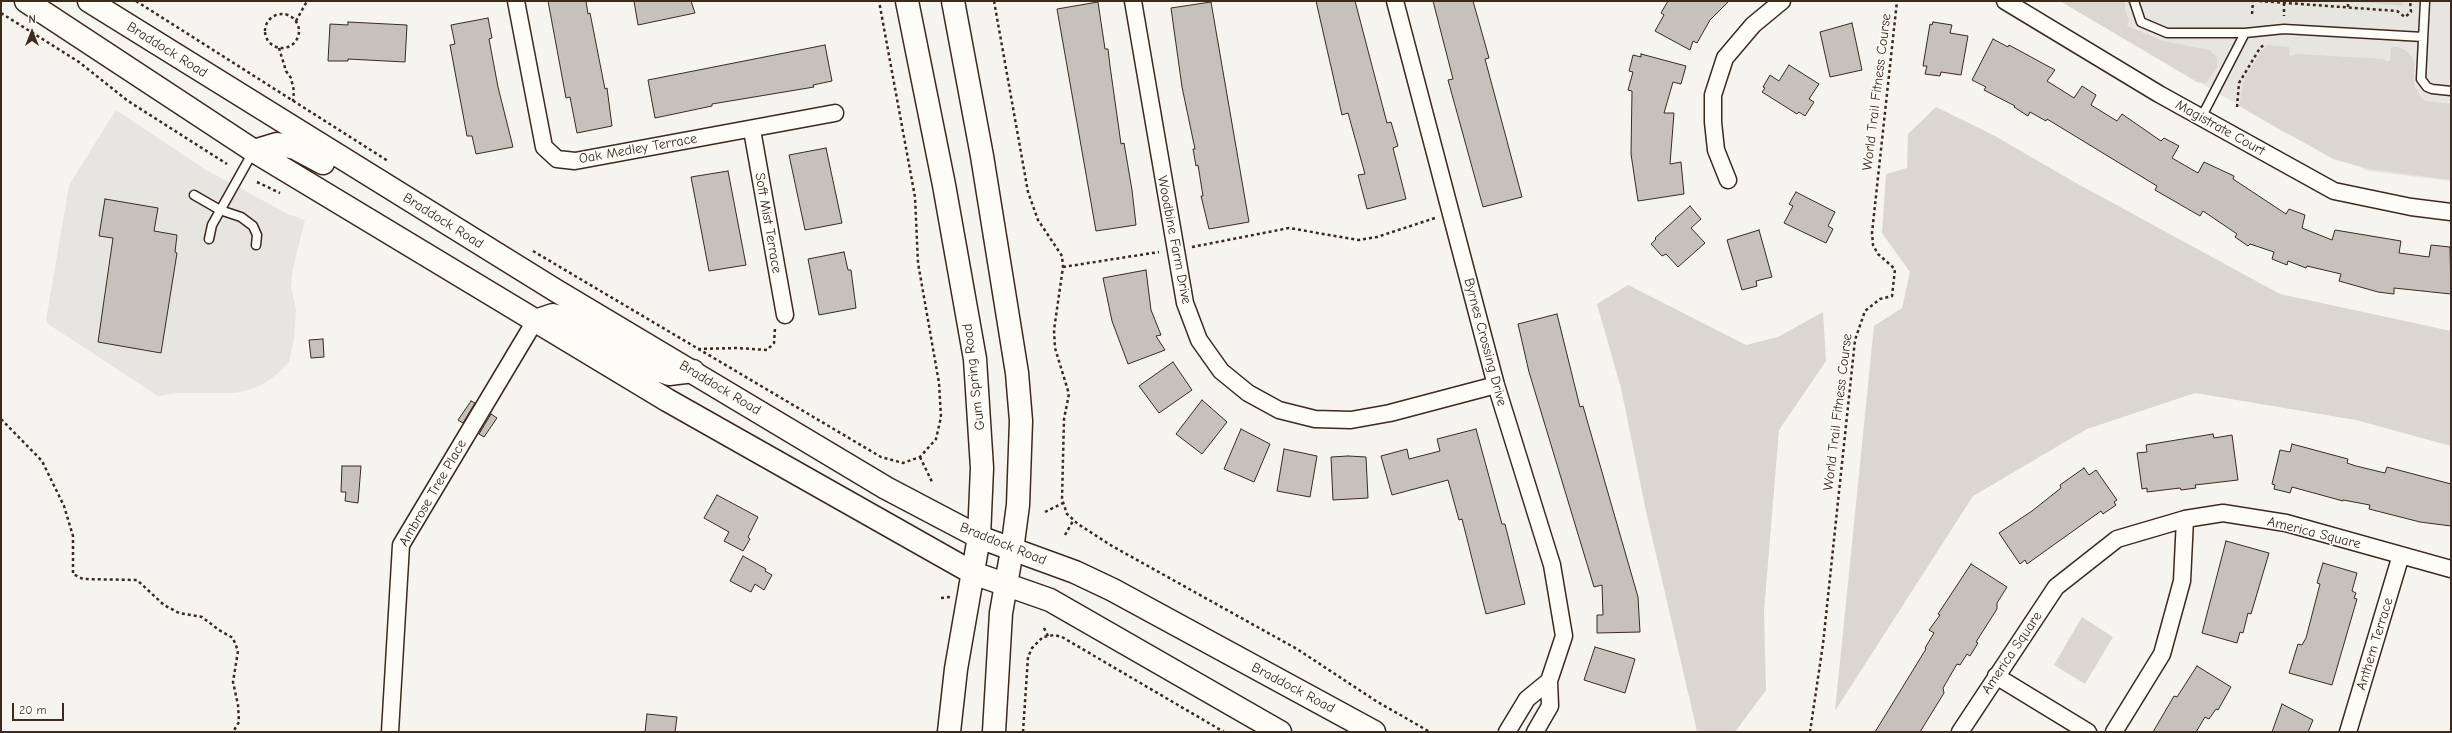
<!DOCTYPE html>
<style>
body{margin:0}
#map{position:relative;width:2452px;height:733px;overflow:hidden;background:#f5f4ee;font-family:"Comic Neue",sans-serif}
canvas{display:block}
.frame{position:absolute;inset:0;border:2px solid #3b2a1e;pointer-events:none}
.north{position:absolute;left:12px;top:12px;width:40px;height:40px;-webkit-text-stroke:3px #fdfcf7;paint-order:stroke;rotate:0deg;font-size:11px;font-weight:700;line-height:16px;text-align:center;color:#3b2a1e}
.north::after{content:'';display:block;margin:auto;width:14px;height:18px;background:#3b2a1e;clip-path:polygon(50% 0,100% 100%,50% 72%,0 100%)}
.scale{position:absolute;left:12px;top:703px;width:52px;height:18px;box-sizing:border-box;border:2px solid #3b2a1e;border-top:0;padding-left:5px;font-size:12px;line-height:14px;white-space:nowrap;color:#3b2a1e;-webkit-text-stroke:3px #fdfcf7;paint-order:stroke}
</style>
<div id="map">
<canvas width="2452" height="733"></canvas>
<div class="frame"></div>
<div class="north">N</div>
<div class="scale">20 m</div>
</div>
<script>
const c = document.querySelector('canvas').getContext('2d');
c.lineJoin = 'round';
function fill(path, color) { c.fillStyle = color; c.fill(path, 'evenodd'); }
const poly = rows => new Path2D(rows.map(r => 'M' + r).join(''));
function trace(path, color, width, dash) { c.strokeStyle = color; c.lineWidth = width; c.lineCap = dash ? 'butt' : 'round'; c.setLineDash(dash || []); c.stroke(path); }
function write(font, color, halo, rows, align = 'center') {
  c.font = font + ' "Comic Neue",sans-serif'; c.lineWidth = 3; c.setLineDash([]); c.textBaseline = 'middle'; c.strokeStyle = halo; c.fillStyle = color; for (const [text, x, y, turn = 0] of rows) {
    c.save(); c.translate(x, y); c.rotate((+turn || 0) * Math.PI / 180); c.textAlign = isNaN(turn) ? turn : align; if (halo) c.strokeText(text, 0, 0); c.fillText(text, 0, 0); c.restore();
  }
}
fill(poly([
 [2063,1,2451,1,2451,181,2368,171,2283,132],
 [116,110,206,170,288,214,305,220,293,268,291,287,296,309,294,339,289,362,276,375,260,386,237,393,176,393,158,396,48,324,46,320,69,185]
]), '#e7e5df');
fill(poly([
 [2060,1,2125,1,2125,10,2129,20,2127,26,2163,41,2210,50,2217,58,2217,67,2206,83,2197,82],
 [2350,1,2404,1,2402,6],
 [2268,45,2289,47,2289,55,2292,56,2296,54,2385,59,2386,61,2390,61,2391,48,2393,47,2399,47,2408,52,2414,62,2414,85,2419,95,2425,101,2451,104,2451,180,2369,169,2333,159,2239,106,2244,80,2261,51],
 [1936,107,1995,136,2076,183,2280,294,2451,331,2451,446,2356,420,2195,393,2087,429,1973,496,1835,711,1874,326,1902,308,1910,272,1882,233,1886,174,1907,168,1908,134],
 [1628,285,1746,345,1778,337,1823,312,1826,361,1779,430,1764,611,1766,690,1735,732,1697,731,1646,511,1621,388,1597,304],
 [2082,617,2113,637,2085,684,2054,665]
]), '#dad6d0');
const building = poly([
 [548,1,586,1,588,14,590,13,605,89,607,88,612,126,577,133,570,97,566,98,548,1],
 [634,1,691,1,695,13,638,25,634,1],
 [1316,1,1355,1,1387,123,1391,122,1398,146,1393,148,1406,199,1367,209,1358,175,1365,174,1348,113,1342,115,1316,1],
 [1433,1,1473,1,1489,58,1485,59,1522,197,1483,207,1448,80,1453,79,1433,1],
 [1668,1,1729,1,1710,20,1697,43,1693,41,1690,50,1655,31,1664,15,1661,13,1668,1],
 [1098,2,1105,49,1108,49,1110,66,1121,144,1124,143,1132,190,1136,225,1096,231,1057,9,1098,2],
 [1211,2,1249,222,1209,229,1201,196,1203,196,1198,165,1196,166,1193,149,1195,149,1182,87,1171,8,1211,2],
 [488,18,492,38,489,39,498,87,513,147,476,154,472,136,467,136,450,45,455,44,451,25,488,18],
 [348,22,407,25,405,62,348,59,348,61,328,61,330,24,348,25,348,22],
 [1933,22,1952,25,1950,33,1968,36,1961,75,1941,72,1940,76,1925,74,1927,66,1923,66,1930,24,1932,25,1933,22],
 [1852,23,1862,70,1830,77,1820,32,1852,23],
 [1993,39,2008,47,2009,45,2055,70,2047,81,2074,98,2082,86,2096,95,2091,105,2117,121,2122,114,2161,141,2164,138,2179,146,2172,158,2198,173,2204,162,2234,176,2233,179,2286,214,2289,209,2305,215,2302,228,2332,240,2335,230,2401,241,2399,253,2429,257,2431,245,2450,247,2451,294,2394,288,2394,294,2378,292,2339,281,2341,274,2307,266,2306,268,2288,261,2287,265,2272,259,2274,252,2250,244,2248,246,2235,237,2237,234,2203,211,2200,216,2155,190,2157,186,2047,119,2046,121,2030,112,2028,116,2014,107,2015,106,1984,90,1986,87,1972,80,1993,39],
 [825,45,832,81,813,85,814,87,712,104,712,106,655,118,648,80,825,45],
 [1641,54,1686,66,1681,84,1673,82,1664,113,1674,113,1670,164,1681,162,1684,194,1638,201,1631,154,1632,91,1628,90,1633,72,1629,71,1633,55,1641,57,1641,54],
 [1789,65,1819,84,1809,99,1814,102,1805,116,1799,112,1797,114,1762,92,1765,88,1763,87,1770,75,1779,81,1789,65],
 [826,148,842,223,805,230,789,155,826,148],
 [728,171,746,265,709,271,691,177,728,171],
 [1796,192,1835,212,1828,226,1833,229,1826,243,1784,223,1793,206,1789,204,1796,192],
 [105,199,158,208,154,231,177,235,175,252,177,253,161,353,98,342,113,238,99,236,105,199],
 [1690,206,1701,219,1691,228,1705,243,1678,267,1666,254,1662,256,1651,244,1656,239,1655,238,1690,206],
 [1759,230,1772,277,1756,281,1757,286,1742,290,1727,240,1759,230],
 [844,252,848,270,851,270,856,308,819,315,808,259,844,252],
 [1146,270,1151,310,1161,335,1156,336,1165,350,1128,364,1112,321,1103,278,1146,270],
 [1557,314,1580,407,1583,406,1638,597,1640,632,1597,633,1597,615,1603,615,1602,585,1594,587,1529,372,1518,324,1557,314],
 [323,339,324,357,311,358,309,340,323,339],
 [1173,362,1192,390,1159,413,1139,386,1173,362],
 [1202,400,1227,422,1202,454,1176,434,1202,400],
 [471,401,475,403,463,423,458,420,471,401],
 [491,414,497,418,484,437,479,434,491,414],
 [1241,429,1270,444,1254,482,1224,469,1241,429],
 [1476,429,1502,524,1505,524,1525,604,1486,614,1462,519,1459,520,1448,480,1392,495,1381,456,1407,449,1409,459,1440,451,1437,439,1476,429],
 [2213,434,2214,438,2232,435,2238,480,2195,485,2196,488,2181,490,2180,488,2147,492,2147,488,2142,489,2137,453,2147,452,2146,445,2213,434],
 [2292,444,2348,459,2347,463,2356,466,2385,473,2387,467,2451,484,2451,526,2420,522,2369,509,2370,505,2343,500,2343,501,2292,487,2290,493,2274,489,2275,485,2272,484,2280,450,2290,452,2292,444],
 [1284,449,1317,456,1310,497,1277,491,1284,449],
 [1348,456,1366,457,1368,498,1333,500,1331,457,1348,456],
 [342,466,361,466,358,503,345,501,346,492,341,492,342,466],
 [2084,468,2089,475,2096,470,2117,500,2114,502,2116,505,2103,514,2101,511,2027,564,2025,560,2020,564,1999,533,2032,511,2061,488,2060,485,2084,468],
 [717,495,758,517,748,537,750,539,743,551,724,541,729,532,704,518,717,495],
 [2226,541,2269,553,2251,614,2248,613,2243,633,2240,632,2237,643,2202,633,2226,541],
 [743,556,766,569,765,571,772,575,764,590,755,584,751,592,730,581,743,556],
 [2323,563,2357,573,2352,591,2356,593,2354,598,2357,599,2332,685,2289,673,2298,644,2302,645,2306,638,2320,584,2317,583,2323,563],
 [1971,564,2007,587,1997,603,1997,609,1976,642,1978,643,1970,656,1967,654,1960,665,1957,664,1943,688,1944,693,1920,732,1875,732,1926,649,1925,648,1934,633,1929,630,1940,615,1938,614,1971,564],
 [1595,647,1635,659,1625,693,1584,680,1595,647],
 [2197,666,2231,687,2218,710,2216,709,2209,719,2205,717,2196,732,2153,732,2174,696,2177,697,2197,666],
 [2282,704,2313,720,2308,732,2272,732,2282,704],
 [647,714,677,717,675,732,645,732,647,714]
]);
fill(building, '#c7c1bb');
trace(building, '#3b2a1e', 1);
const service = poly([
 [2134,1,2141,22,2167,33,2245,33],
 [2425,1,2421,79,2427,87,2432,89,2451,91],
 [2201,118,2245,33,2284,29,2423,37],
 [194,195,220,210,241,217,253,226,257,235,256,245],
 [209,239,212,225,253,152]
]);
const minor = poly([
 [516,1,544,147,557,159,575,161,835,113],
 [1133,1,1185,303,1199,340,1221,371,1248,393,1279,410,1315,419,1351,420,1390,413,1496,385],
 [1395,1,1496,385,1552,565,1564,636,1549,681,1550,706,1535,732],
 [2005,1,2159,94,2334,191,2411,207,2451,212],
 [752,130,785,315],
 [1728,180,1716,150,1713,122,1713,95,1725,58,1753,25,1782,1],
 [1996,676,2088,732],
 [390,732,401,545,535,321],
 [1507,732,1527,699,1549,681],
 [1960,732,2056,587,2117,539,2185,519,2223,513,2286,523,2451,569],
 [2114,732,2162,654,2182,581,2185,519],
 [2348,732,2401,555]
]);
const secondary = poly([
 [907,1,944,185,975,359,982,468,979,537],
 [953,1,982,156,1017,373,1021,421,1018,505,1012,550]
]);
const primary = poly([
 [26,1,254,151,667,400,973,573,1050,600,1280,732],
 [89,1,555,290,886,488,979,537,1075,572,1113,590,1374,732],
 [254,151,277,144,295,148,323,163],
 [535,321,553,315,567,319,655,369,669,374,693,371],
 [949,732,956,669,979,537],
 [994,732,1001,613,1012,550]
]);
trace(service, '#3b2a1e', 11);
trace(minor, '#3b2a1e', 19);
trace(secondary, '#3b2a1e', 25);
trace(primary, '#3b2a1e', 25);
trace(poly([
 [136,1,388,161],
 [994,1,1028,192,1038,220,1062,256,1063,267,1054,330,1055,348,1069,394,1064,419,1062,499,1067,514,1078,524,1112,546,1297,649,1376,701,1430,732],
 [2259,1,2397,11,2405,17,2411,12,2410,1],
 [2284,3,2284,16],
 [2348,7,2348,1],
 [1,13,79,62,128,101,227,164],
 [2252,14,2253,1],
 '265 31a17 17 0 1 1 34 0a17 17 0 1 1-34 0Z',
 [296,21,307,1],
 [279,48,286,71,291,78,294,91,293,101],
 [2237,107,2239,83,2260,48,2265,44],
 [257,182,280,193],
 [1192,247,1289,228,1358,240,1377,237,1435,218],
 [533,251,881,457,903,463,920,457,936,439,941,417,939,383,918,263,915,197,879,1],
 [1063,267,1159,252],
 [698,349,737,348,767,350,774,343,775,328],
 [1,419,42,461,64,506,73,536,73,574,83,579,137,580,164,605,179,613,202,617,219,630,233,638,238,651,233,682,238,705,239,722,233,732],
 [920,457,933,484],
 [1045,512,1063,503],
 [1065,535,1073,521],
 [941,598,950,597],
 [1044,628,1048,636],
 [1023,732,1028,657,1032,648,1043,637,1054,635,1062,637,1224,732],
 [1810,732,1823,644,1855,340,1865,311,1880,299,1892,296,1895,269,1878,254,1873,245,1872,233,1897,1]
]), '#3b2a1e', 2.5, [3, 3]);
trace(service, '#fdfcf7', 8);
trace(minor, '#fdfcf7', 16);
trace(secondary, '#fdfcf7', 22);
trace(primary, '#fdfcf7', 22);
write('14px', '#3b2a1e', '#fdfcf7', [
 ["Braddock Road",167,50,32],
 ["World Trail Fitness Course",1877,92,-83],
 ["Magistrate Court",2220,128,29],
 ["Oak Medley Terrace",638,149,-10],
 ["Braddock Road",443,221,32],
 ["Soft Mist Terrace",768,223,80],
 ["Woodbine Farm Drive",1174,240,79],
 ["Byrnes Crossing Drive",1485,342,75],
 ["Gum Spring Road",974,377,-97],
 ["Braddock Road",720,388,31],
 ["World Trail Fitness Course",1838,412,-83],
 ["Ambrose Tree Place",433,493,-60],
 ["America Square",2314,533,14],
 ["Braddock Road",1003,544,22],
 ["Anthem Terrace",2375,644,-73],
 ["America Square",2012,653,-56],
 ["Braddock Road",1293,688,28]
]);
</script>
